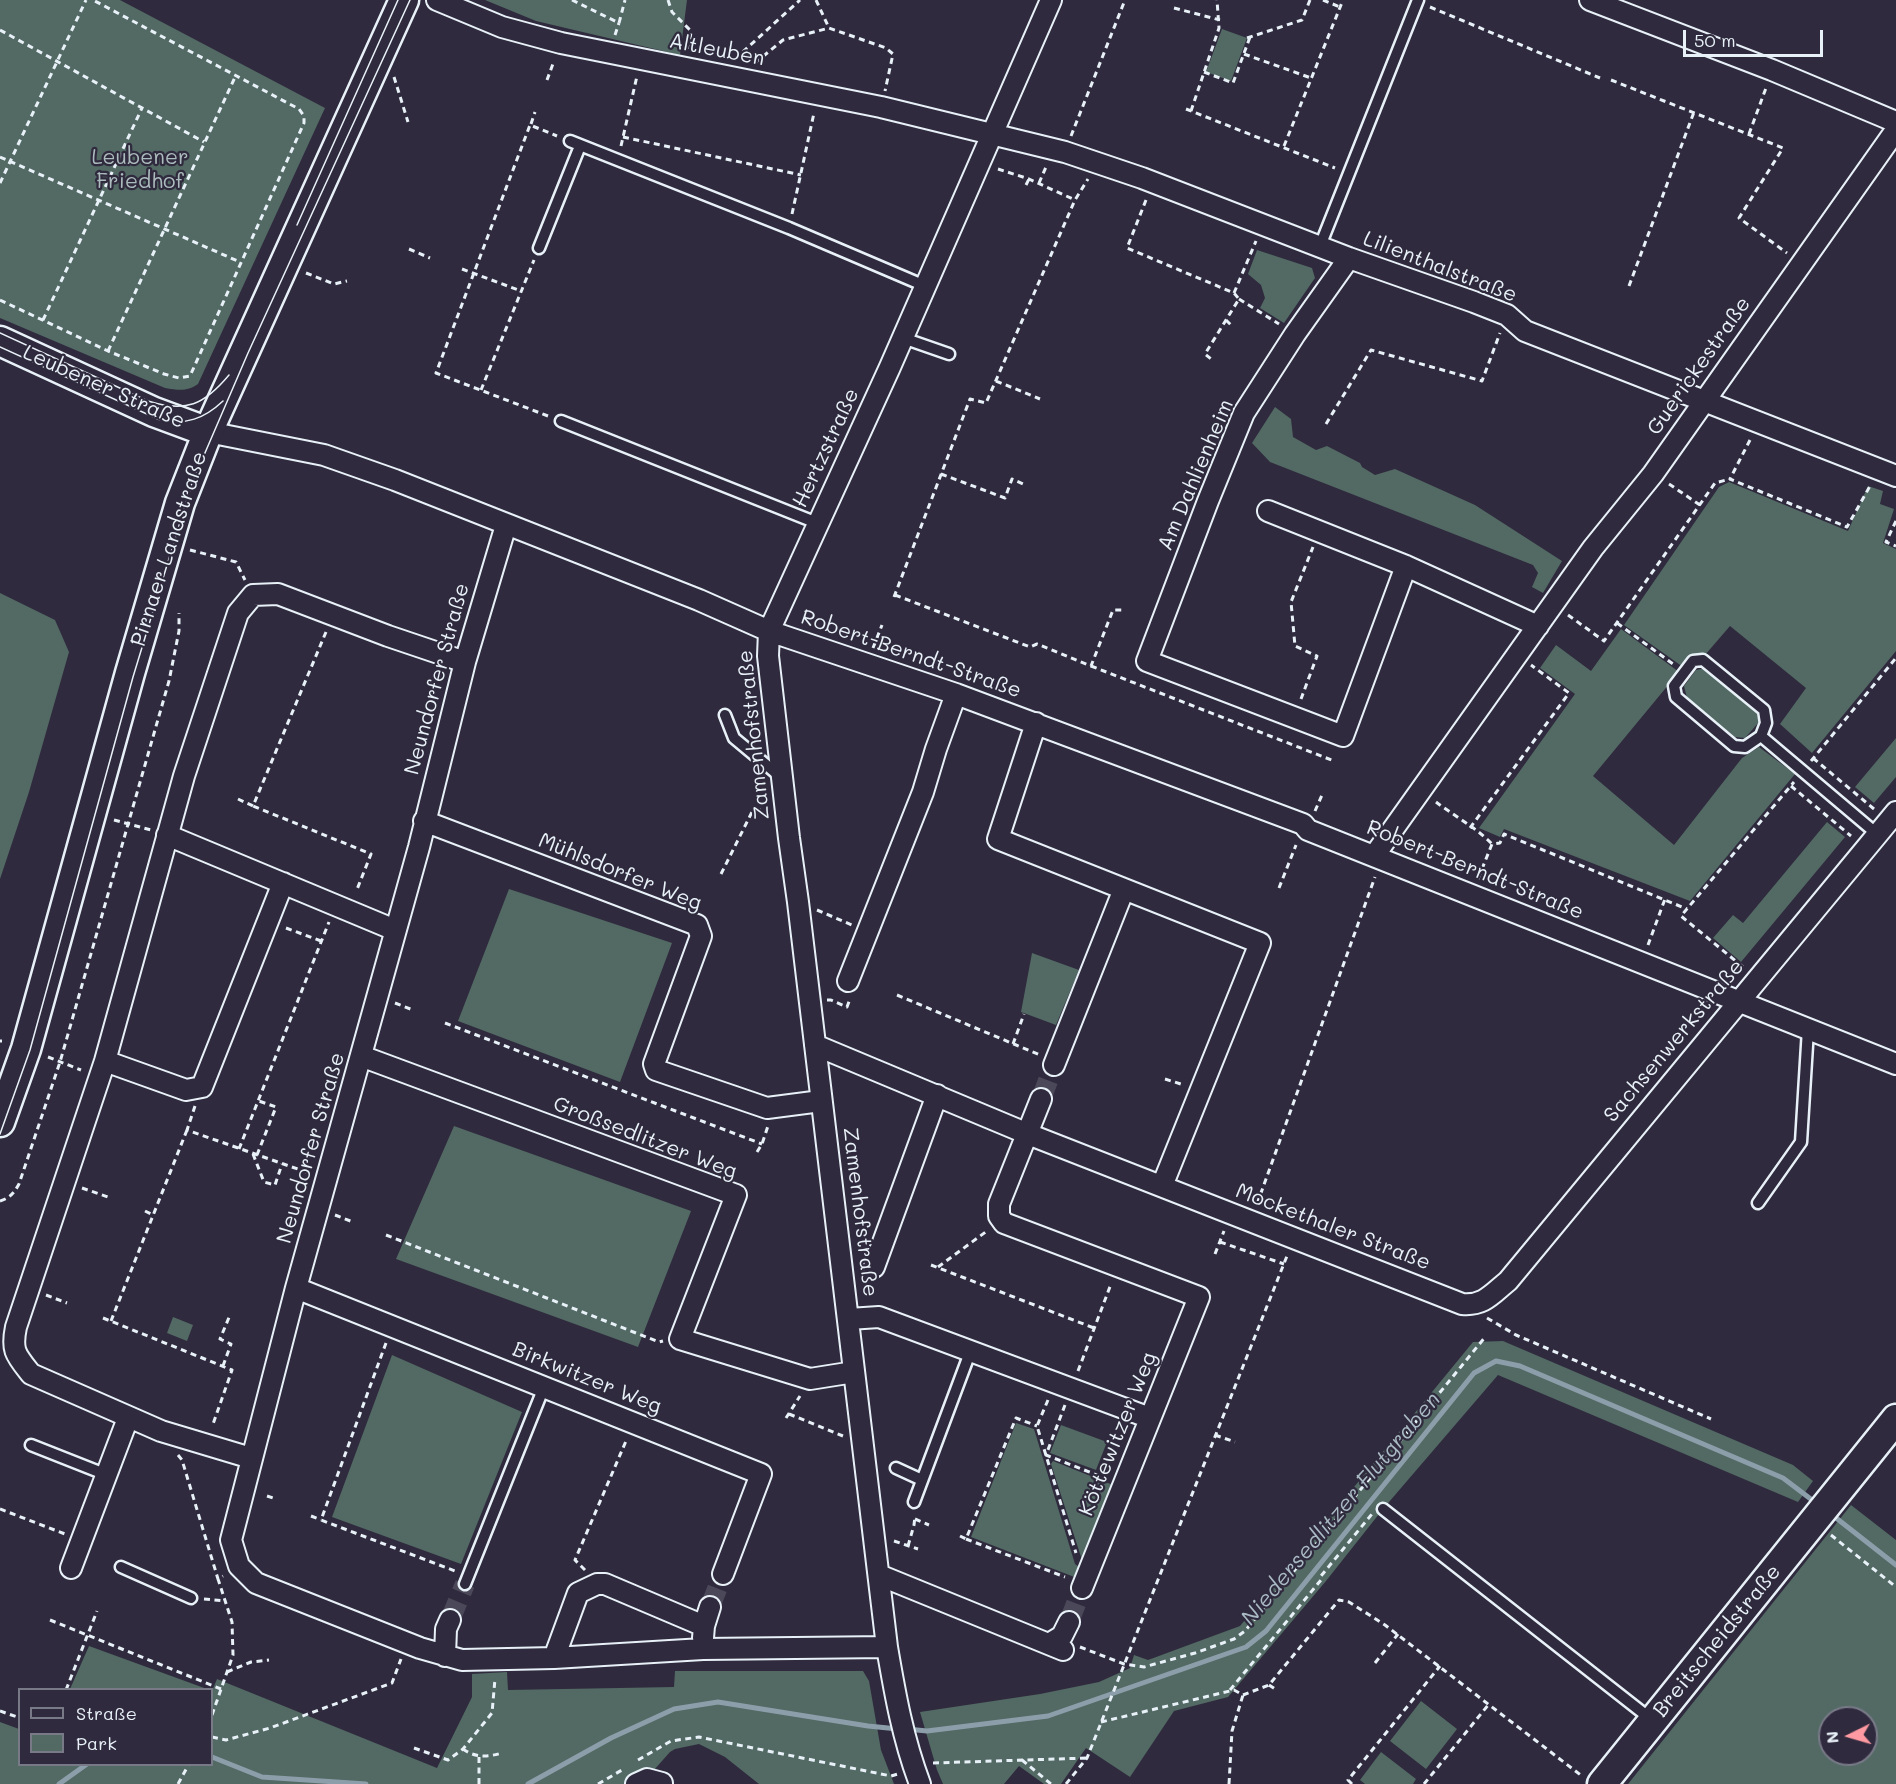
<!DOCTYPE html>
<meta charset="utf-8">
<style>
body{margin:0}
#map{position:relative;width:1896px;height:1784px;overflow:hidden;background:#2f2a3d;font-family:Mali,sans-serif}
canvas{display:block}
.legend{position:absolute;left:18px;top:1688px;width:195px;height:78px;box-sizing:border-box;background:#2f2a3d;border:2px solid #797a88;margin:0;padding:8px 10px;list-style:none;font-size:18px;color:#e8f1f8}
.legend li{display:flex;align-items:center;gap:12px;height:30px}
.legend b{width:30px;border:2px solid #797a88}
.north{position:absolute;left:1818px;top:1706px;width:60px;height:60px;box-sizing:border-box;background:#2f2a3d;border:2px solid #797a88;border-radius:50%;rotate:265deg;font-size:16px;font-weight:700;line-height:24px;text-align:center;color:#e8f1f8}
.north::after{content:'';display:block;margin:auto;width:21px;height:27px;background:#ff9aa2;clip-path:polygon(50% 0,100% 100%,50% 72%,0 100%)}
.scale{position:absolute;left:1683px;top:30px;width:140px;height:27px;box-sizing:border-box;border:3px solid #e8f1f8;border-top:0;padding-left:8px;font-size:18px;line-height:21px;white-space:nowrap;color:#e8f1f8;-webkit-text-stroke:4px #2f2a3d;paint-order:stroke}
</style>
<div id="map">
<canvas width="1896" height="1784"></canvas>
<ul class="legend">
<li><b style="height:8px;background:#2f2a3d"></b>Straße</li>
<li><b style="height:16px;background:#526964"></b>Park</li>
</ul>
<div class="north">N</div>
<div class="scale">50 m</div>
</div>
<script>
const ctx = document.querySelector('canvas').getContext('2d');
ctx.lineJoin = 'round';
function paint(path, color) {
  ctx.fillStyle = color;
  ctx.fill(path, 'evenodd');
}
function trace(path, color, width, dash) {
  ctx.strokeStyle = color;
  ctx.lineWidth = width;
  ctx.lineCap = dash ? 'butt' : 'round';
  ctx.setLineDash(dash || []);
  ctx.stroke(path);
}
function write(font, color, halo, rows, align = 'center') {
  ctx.font = font + ' Mali,sans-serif';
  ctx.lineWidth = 4.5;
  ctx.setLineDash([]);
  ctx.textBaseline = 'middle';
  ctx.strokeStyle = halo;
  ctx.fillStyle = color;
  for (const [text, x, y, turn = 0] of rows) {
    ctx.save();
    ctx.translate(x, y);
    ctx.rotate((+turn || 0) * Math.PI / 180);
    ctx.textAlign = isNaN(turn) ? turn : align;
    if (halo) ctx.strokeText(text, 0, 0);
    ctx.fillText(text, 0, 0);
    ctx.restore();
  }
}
const green = new Path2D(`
 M0,0h120l205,108 -127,276c-11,8 -20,6 -33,4l-165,-70z
 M485,0h202l-7,55 -144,-34z
 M1222,29l25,9 -16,43 -25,-9z
 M1257,250l55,18 3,10 -31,45 -24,-15 5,-10 -4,-13 -13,-11z
 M1275,407l16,12 2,18 23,13 11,-4 33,17 2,4 13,8 20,-6 80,36 87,56 -19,32 -11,-6 6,-14 -5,-8 -263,-103 -18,-19z
 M1729,482l119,49 20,-45 15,5 -3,13 14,5 -11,34 13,6v102l-84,102 -32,-29 26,-36 -76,-62 -25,29 -15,2 -7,10 -59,-42 95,-138z
 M0,593l55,27 14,32 -40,140 -29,87z
 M1621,629l58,43 -86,104 81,69 68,-87 17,-11 36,27 -105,127 -186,-72 -4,8 -21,-9 96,-134 -35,-26 16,-23 35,26z
 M1706,668l51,44 2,10 -14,16 -10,-1 -48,-39 -3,-12 12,-16z
 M1896,738v39l-22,26 -19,-16z
 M1827,822l18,15 -104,125 -28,-24 20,-23 10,8z
 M509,889l163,54 -52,139 -162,-61z
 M1032,953l47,17 -23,55 -35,-13z
 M454,1126l237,85 -53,136 -242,-88z
 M173,1317l20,8 -6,16 -20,-8z
 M1503,1341l290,124 20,16 -15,21 -300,-127 -115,134 -57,72 -98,116 -54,14 -44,66 -44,-29 -25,36h-17l-25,-18 -15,18h-61l-6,-14 -17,-58 120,-18 59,-12 31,-14 4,-13 14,5 92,-34 233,-284z
 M392,1355l130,57 -61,152 -129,-47z
 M1016,1423l18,6 41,135 10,7 -3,9 -111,-43z
 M1061,1425l46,17 -11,28 -46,-17z
 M1053,1461l65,26 -31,77 -5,-4 -31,-96z
 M1851,1505l45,35v244h-268zM1830,1718h36v36h-36z
 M89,1646l118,43h-137z
 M675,1671h188l6,10 12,69 13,34h-135l-34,-27 -26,-13 -24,5 -5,3 -16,18 -19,10 -3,4h-632v-62l19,7 1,35h192v-73l5,-12 220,89 35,-71v-23l35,-2 1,18 166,-3z
 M1421,1701l36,28 -31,40 -36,-28z
 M1381,1752l35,27 -3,5h-48l-5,-4z`);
const stream = new Path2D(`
 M1831,1514l65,51
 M907,1729l20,2 121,-15 198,-69 20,-16 208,-258 22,-12 24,5 263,112 33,25
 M212,1757l50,20 104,7
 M59,1784l28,-20
 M528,1784l83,-46 63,-29 44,-7 150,24 30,3`);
const streetTunnel = new Path2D(`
 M1041,1099l13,-34
 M710,1607l13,-33
 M450,1620l15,-36
 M1069,1622l13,-34`);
const path = new Path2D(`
 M572,0l47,23 6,-23
 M668,0l4,12 19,19 -2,18
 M816,0l13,28
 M1323,0l17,7
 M1430,7l170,71
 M1174,8l46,12
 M0,30l204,112
 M615,35l4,-12
 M1247,38l55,-18 8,-20
 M1244,54l67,24
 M735,59l65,-59
 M755,63l28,-23 46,-12 57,20 7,6 -8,37
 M1204,72l29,11 17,-46
 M394,77l14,45
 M547,80l7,-19
 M1611,80l172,68 -44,70 48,35
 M1186,109l149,59
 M1191,111l28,-83 -2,-28
 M531,124l4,-12
 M1749,134l17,-46
 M1071,136l54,-136
 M623,137l178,38
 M621,146l16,-70
 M1284,146l59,-146
 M0,157l240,105
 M998,169l31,10 46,21
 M0,183l86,-183
 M1039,183l7,-16
 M1026,185l3,-6
 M1146,200l-19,48 107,45 5,6 -34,55 6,5
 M792,214l22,-101
 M409,249l21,9
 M462,269l59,22
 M306,273l28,11 13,-3
 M1629,286l65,-174
 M1234,293l22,-52
 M1239,299l40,25
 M0,300l108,51 56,23 15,4 11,-2 114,-253v-7l-5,-7 -206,-109
 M43,320l99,-212
 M1226,320l6,6
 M108,351l128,-276
 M996,381l44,18
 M481,390l53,-130
 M548,416l-112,-43 94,-248 27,11
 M1326,424l45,-74 111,31 18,-48
 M1750,440l-20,39 117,48 23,-41
 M941,474l64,24 7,-19 11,5
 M1669,484l31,21
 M1896,521l-10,21 10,4
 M190,550l46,12 9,18
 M895,595l135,52 7,-3 54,22 22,-56h9
 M894,597l76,-198 16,4 89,-203 13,-21
 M1568,615l36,26 111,-158 15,-4
 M1617,623l56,41
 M326,632l-73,174 118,48 -15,38
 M873,648l9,-23
 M1091,666l243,95
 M1301,699l16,-43 -22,-10 -4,-44 22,-55
 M1813,758l61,51
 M1811,761l85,-103
 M1791,786l60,50
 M238,799l15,7
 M1436,802c17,13 42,27 56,42
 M1315,811l7,-16
 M114,820l37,10
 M1470,828l99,-135 -38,-28
 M721,874l32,-64 14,-1
 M1478,879l14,-35 8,-1 4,-9 183,75
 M1279,888l17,-43
 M817,910l35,15
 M286,928l35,13
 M1648,945l17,-46
 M1743,967l-62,-51 113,-134
 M897,995l143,60
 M827,1000h4l16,7 3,-8
 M395,1003l18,7
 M445,1023l317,121
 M0,1041h2
 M1013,1044l11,-30
 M48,1057l33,13
 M1165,1079l19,6
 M195,1106l-8,24 122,43
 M239,1149l90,-227
 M757,1152l5,-8 6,-18
 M253,1154l11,28 11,3 7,-21
 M257,1155l19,-48 -17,-6
 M82,1188l26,9
 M0,1201c10,-3 14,-8 19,-17l41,-122 109,-381 10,-50v-18
 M1257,1204l118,-327
 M145,1211l8,4
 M335,1215l18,7
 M386,1235l273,107 4,-1
 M1220,1242l64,22
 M1215,1254l9,-23
 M931,1265l163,63
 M938,1267l49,-36
 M46,1295l21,8
 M103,1318l129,52 -20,57
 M1487,1318l29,17 195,84
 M111,1321l76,-191
 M386,1343l-65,177 134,51
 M223,1366l8,-22 -11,-5 10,-24
 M1078,1371l33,-87
 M1048,1400l-11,26 39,127
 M1065,1405l-19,50 61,24
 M789,1414l54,22
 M786,1418l14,-22
 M1215,1435l20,7
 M178,1455l4,5 36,119
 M267,1496l6,2
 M0,1509l65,25
 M311,1516l10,4
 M915,1519l14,6
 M1831,1535l65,52
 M960,1536l6,3 50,-121 21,8
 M966,1539l99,38
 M894,1541l24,8
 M908,1546l6,-21 1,-9
 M585,1570l-10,-10 51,-119
 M204,1599l21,2
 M50,1620l171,69
 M1080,1647l44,17 20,3 51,-14 39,-14 11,-8 241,-295
 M1375,1663l23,-29
 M227,1672l24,-10 18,-2
 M1269,1685l6,4
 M66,1690l31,-79
 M1230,1690l91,-110v-4l51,-62
 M0,1711l20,7
 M212,1715l21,-60 -1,-33 -14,-43 5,-3
 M1101,1722l133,-32 9,5 26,-10 70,-85 10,2 36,23 197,151
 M212,1737l14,3 44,-12 122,-45 9,-24
 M414,1748l34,12 15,-11 29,-36 3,-34
 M463,1749c12,9 25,8 39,4
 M638,1760l33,-19 28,-4 192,39 7,-2
 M1022,1760l29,24
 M933,1763l154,-5
 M178,1784l11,-20
 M479,1784v-28
 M598,1784l24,-14
 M1066,1784l21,-26 200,-502
 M1229,1784l3,-53 11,-36
 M1352,1784l-4,-4 92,-114
 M1424,1784l65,-80`);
const lane = new Path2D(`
 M570,141l219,87 136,58
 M1320,246l98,-246
 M539,248l41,-102
 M903,338l46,16
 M561,421l256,102
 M725,715l9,23 48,40
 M1761,736l-16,11 -11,-1 -58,-49 -2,-11 19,-25 10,-1 61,50 2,13 -5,13 116,98
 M1758,1203l43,-61 7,-113
 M31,1445l76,30
 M896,1468l26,12
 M914,1502l57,-152
 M1383,1509l269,211
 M121,1567l70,31
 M465,1584l79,-197`);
const street = new Path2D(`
 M437,0l65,27 59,16 320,64 184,45 77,26 207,80 125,44 33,13 18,16 371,145
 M1590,0l182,70 124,52
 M1349,258l-54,76 -51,79 -36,88 -61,160 196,75 63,-170
 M208,432l116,23 71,25 304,120 70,31 187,63 347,130 5,6 588,234
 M1268,511l138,55 132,60
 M506,525l-41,137 -46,185 -123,441 -65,252 8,26 17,17 164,65 42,12 92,-2 149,-9 184,-2
 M1036,723l-38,116 262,104 -98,243
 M424,821l273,104 4,11 -47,128 2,6 111,38 54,-7
 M167,835l228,95
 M1374,856l219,-308 60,-74 243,-344
 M848,981l75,-189 13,-43 20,-55
 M815,1045l213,89 434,170c22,2 30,-10 46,-23l388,-469
 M361,1056l375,139 -56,144 130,40 44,-7
 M105,1061l81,29 16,-3 81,-204
 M1054,1065l70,-176
 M1041,1099l-42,105v12l5,7 195,74 -117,291
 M874,1267l63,-172
 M296,1288l465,186 -38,100
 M849,1319l30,-2 271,101
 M251,1458l-90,-27 -130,-57c-15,-19 -20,-23 -15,-47l89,-266 79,-285 54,-163 15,-18 25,-1 110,42 77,26
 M71,1568l57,-150
 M879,1575l184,75
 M703,1638l1,-12 6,-19
 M1049,1644l13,-8 7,-14
 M445,1656l1,-27 4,-9
 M554,1658l24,-65 19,-9h8l99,42
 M636,1784l11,-5 15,4
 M920,1784c-17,-45 -25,-90 -33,-137l-89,-745 -9,-64 -21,-182 1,-25 121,-264 161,-367`);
const secondary = new Path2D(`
 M0,341l154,71 54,20
 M0,1122l26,-73 104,-376 50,-170 28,-71 196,-432
 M1602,1784l294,-365`);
const tram = new Path2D(`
 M297,225l101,-225
 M0,333l148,68c38,12 56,4 81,-26
 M0,347l160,73c26,5 44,-1 63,-19
 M0,1134l30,-84 103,-373 59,-194 56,-130 162,-353`);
const streetNames = [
 ["Altleuben",717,50,11],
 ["Lilienthalstraße",1440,267,21],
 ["Guerickestraße",1699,366,-55],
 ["Leubener Straße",104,387,24],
 ["Hertzstraße",826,448,-65],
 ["Am Dahlienheim",1196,475,-67],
 ["Pirnaer Landstraße",169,549,-72],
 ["Robert-Berndt-Straße",911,654,19],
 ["Neundorfer Straße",437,679,-75],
 ["Zamenhofstraße",754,735,-96],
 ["Robert-Berndt-Straße",1475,870,22],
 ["Mühlsdorfer Weg",620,872,22],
 ["Sachsenwerkstraße",1674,1041,-50],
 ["Großsedlitzer Weg",645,1138,21],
 ["Neundorfer Straße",311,1148,-74],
 ["Zamenhofstraße",860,1212,83],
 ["Mockethaler Straße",1333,1227,21],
 ["Birkwitzer Weg",587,1378,22],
 ["Köttewitzer Weg",1118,1434,-68],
 ["Breitscheidstraße",1717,1641,-51]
];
const parkNames = [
 ["Leubener",140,158],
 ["Friedhof",140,182]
];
const waterNames = [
 ["Niedersedlitzer Flutgraben",1341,1509,-50]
];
paint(green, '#526964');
trace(stream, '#8c9eaa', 5);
trace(streetTunnel, '#4b4859', 20, [20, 10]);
trace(lane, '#e8f1f8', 15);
trace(street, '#e8f1f8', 24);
trace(secondary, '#e8f1f8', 33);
trace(path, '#e8f1f8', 3, [6, 4.5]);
trace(lane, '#2f2a3d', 10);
trace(street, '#2f2a3d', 20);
trace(secondary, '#2f2a3d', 28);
trace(tram, '#e8f1f8', 1.5);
write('21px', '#e8f1f8', '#2f2a3d', streetNames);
write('21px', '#acbbbd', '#2f2a3d', parkNames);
write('italic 22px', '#aabac4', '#2f2a3d', waterNames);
</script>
